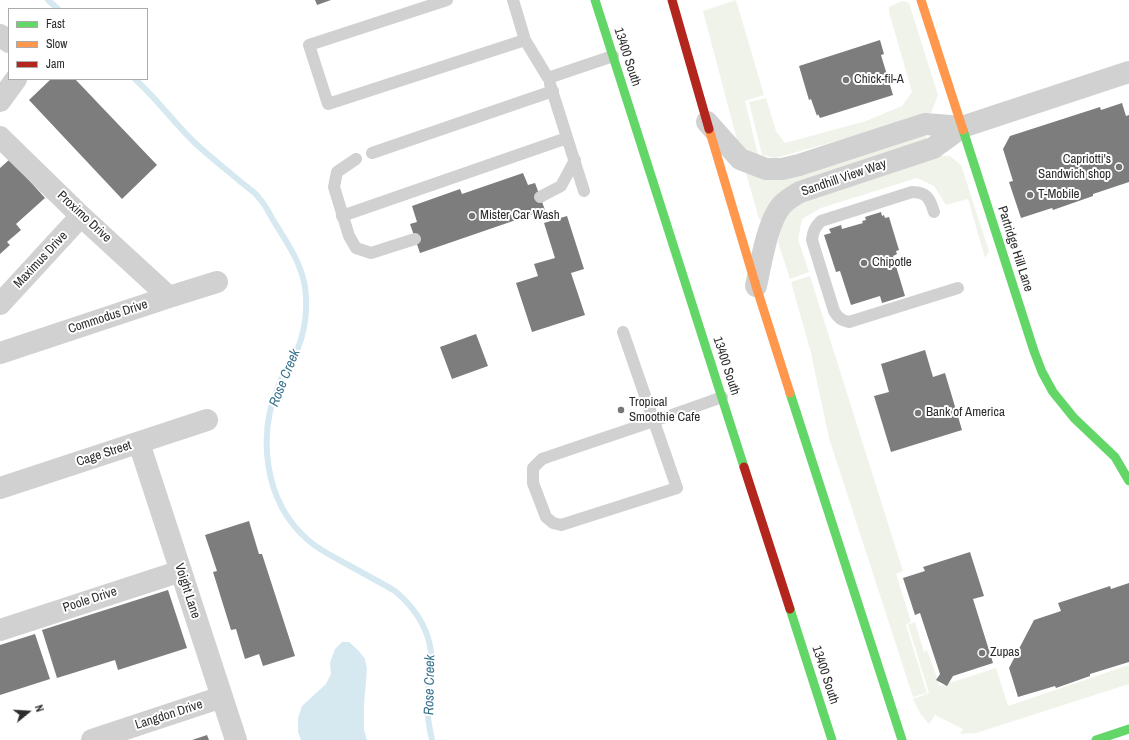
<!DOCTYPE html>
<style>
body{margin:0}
#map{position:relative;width:1129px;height:740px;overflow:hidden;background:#fff;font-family:"Archivo Narrow",sans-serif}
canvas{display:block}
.legend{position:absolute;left:8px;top:8px;width:140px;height:72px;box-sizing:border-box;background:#fff;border:1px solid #ababab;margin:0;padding:5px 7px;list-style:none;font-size:12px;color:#2c2c2c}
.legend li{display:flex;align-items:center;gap:8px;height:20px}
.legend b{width:20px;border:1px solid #ababab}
.north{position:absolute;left:8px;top:692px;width:40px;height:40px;-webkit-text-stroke:3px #fff;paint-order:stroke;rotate:72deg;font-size:11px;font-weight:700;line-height:16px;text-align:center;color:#2c2c2c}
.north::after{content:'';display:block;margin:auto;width:14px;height:18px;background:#2c2c2c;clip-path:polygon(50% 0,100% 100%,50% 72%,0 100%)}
</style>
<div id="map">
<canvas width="1129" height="740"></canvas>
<ul class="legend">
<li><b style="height:5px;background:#63d668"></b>Fast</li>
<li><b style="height:5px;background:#ff974d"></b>Slow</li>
<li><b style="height:5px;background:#b3261e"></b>Jam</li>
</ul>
<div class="north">N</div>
</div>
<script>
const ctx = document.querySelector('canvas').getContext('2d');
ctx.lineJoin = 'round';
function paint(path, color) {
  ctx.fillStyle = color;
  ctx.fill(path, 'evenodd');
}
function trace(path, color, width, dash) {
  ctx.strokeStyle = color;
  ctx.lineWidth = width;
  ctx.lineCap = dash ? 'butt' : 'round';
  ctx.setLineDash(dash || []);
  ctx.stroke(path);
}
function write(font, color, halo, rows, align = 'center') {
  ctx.font = font + ' "Archivo Narrow",sans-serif';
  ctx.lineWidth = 4;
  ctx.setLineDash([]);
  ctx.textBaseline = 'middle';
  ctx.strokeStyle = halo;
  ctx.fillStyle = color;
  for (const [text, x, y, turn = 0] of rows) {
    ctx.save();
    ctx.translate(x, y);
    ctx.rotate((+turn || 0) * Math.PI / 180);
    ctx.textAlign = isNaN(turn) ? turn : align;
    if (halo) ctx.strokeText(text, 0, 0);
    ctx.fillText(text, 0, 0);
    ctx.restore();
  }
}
const green = new Path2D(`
 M736,0l28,95 -19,6 14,58 -21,-15 -35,-133z
 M902,1l7,2 29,92 -7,18 -11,5 -145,40 -13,-3 -13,-53 17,-4 10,33 9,12 81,-22 36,-15 10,-14 -23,-80v-5z
 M925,132l3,12 -166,77 -3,-2 -13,-46 2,-3z
 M939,155l11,1 11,9 28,86 -4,7 -17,-59 -22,6 -12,-19 -17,-8 -96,30 -19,11 -4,20 11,33 -19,7 -12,-37 6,-28 18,-16z
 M810,276l93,295 -7,3 15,48 -5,3 21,68 -14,4 -84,-259 -18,-85 -20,-71z
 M915,622l9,30 3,-2 13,36 56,-18 12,38 121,-41v19l-153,49 -16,1 3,-5 -28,-14 -6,9 -8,-9 -8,-16 16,-6 -21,-68z`);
const water = new Path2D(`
 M342,642h7l10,9 6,8 2,10 -3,36v25l3,10h-66l-3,-8v-14l4,-12 24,-22 5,-10 -1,-11 5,-14z`);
const stream = new Path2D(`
 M48,0l10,9
 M135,79c22,20 39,44 60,64 15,14 32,27 47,40 6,5 13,9 17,15 6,6 10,15 14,22 13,21 28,42 32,67 3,21 0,44 -8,64 -5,10 -12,20 -17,31 -24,52 -16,120 28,158 10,9 22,15 33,21 18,10 37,20 54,30 25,21 40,48 36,82 0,6 -2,12 -3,18 -2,17 0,32 4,49`);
const building = new Path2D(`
 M315,0h16l-14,5z
 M880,40l4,14 -3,1 12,40 -73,23 -2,-4 -1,2 -6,-17 -2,1 -10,-34z
 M51,79h24l82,86 -35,34 -93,-99z
 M1122,103l4,13 3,-1v67l-36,12v2l-40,14 -1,-2 -31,10 -12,-36 4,-1 -10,-32 7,-13 90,-29 1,3z
 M10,159l35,39 -29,26 5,6 -14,12 3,3 -10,9v-86z
 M523,173l5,12 7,-2 10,27 -125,43 -10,-29 7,-2 -5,-16 48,-17 2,5z
 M881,212l1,4 2,-1 1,3 4,-1 10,33 -3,1 1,3 -4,2 12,40 -23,7 -2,-7 -29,9 -11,-34 -4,1 -12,-37 7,-2 -2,-4 12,-4 1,4 21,-6 -1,-2 4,-1 -1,-3z
 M567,216l17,53 -13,4 14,42 -53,17 -16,-49 22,-7 -4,-12 21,-6 -11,-35z
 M476,334l12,32 -36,13 -12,-32z
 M925,350l8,27 12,-4 17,57 -71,22 -17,-56 15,-4 -8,-28z
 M249,521l10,33h3l33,102 -32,10 -4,-12 -14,5 -9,-30 -5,1 -18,-58 4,-1 -12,-36z
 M970,552l14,44 -11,3 20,64 -40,13 -6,10 -11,-6 4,-6 -20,-61 -5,2 -12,-37 22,-7 -2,-4z
 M1129,583v79l-39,12v2l-34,12 -1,-2 -37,11 -9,-29 25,-48 27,-9 -3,-8 52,-17 1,3z
 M168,590l19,58 -69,22 -3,-10 -58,18 -15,-48z
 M35,634l15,45 -50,16v-50z
 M207,735l2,5h-17z`);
const lane = new Path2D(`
 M447,0l-138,45 19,59 197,-64
 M513,0l12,40 23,38 65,-22
 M550,84l34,107
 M372,153l181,-62
 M356,159l-19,13 -3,15 15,49 7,12 15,5 44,-14
 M540,197l21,-11 14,-26
 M934,212c-4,-13 -7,-20 -22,-20l-91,29c-6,6 -8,10 -9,19l22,71c4,7 7,9 15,11l109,-34
 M342,216l225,-78
 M623,332l54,156 -116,37 -8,-2 -7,-6 -13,-34v-15l9,-9c60,-21 121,-40 180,-62`);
const street = new Path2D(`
 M0,35l9,7
 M0,101l16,-22
 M707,122l33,37 26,10h16l17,-4 126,-41 37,3
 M0,137l81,79 88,81
 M756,286c5,-22 11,-63 25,-80 5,-6 12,-10 19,-14l133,-44 29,-21 167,-55
 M0,304l81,-88
 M0,353l169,-56 48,-15
 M139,443l97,297
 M0,488l207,-68
 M0,630l181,-59
 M92,740l130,-43`);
const fast = new Path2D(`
 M595,0l149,467
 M963,130l71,221 8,21 11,20 21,26 41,39 14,24
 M790,393l112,347
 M790,609l42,131
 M1096,740l33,-11`);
const slow = new Path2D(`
 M921,0l42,130
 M709,129l47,157 34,107`);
const jam = new Path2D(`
 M672,0l37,129
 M744,467l46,142`);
const markers = [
 [846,80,4,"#767676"],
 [1119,167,4,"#767676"],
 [1030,195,4,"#767676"],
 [472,216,4,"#767676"],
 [864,263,4,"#767676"],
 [621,410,4,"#767676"],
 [918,413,4,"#767676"],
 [982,653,4,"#767676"]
];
const streetNames = [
 ["13400 South",627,57,72],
 ["Sandhill View Way",844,178,-19],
 ["Proximo Drive",84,217,43],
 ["Partridge Hill Lane",1015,249,72],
 ["Maximus Drive",41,260,-47],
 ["Commodus Drive",108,317,-18],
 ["13400 South",726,366,72],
 ["Cage Street",104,454,-18],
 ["Voight Lane",187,591,72],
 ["Poole Drive",90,600,-18],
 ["13400 South",825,675,72],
 ["Langdon Drive",169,715,-18]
];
const poiNames = [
 ["Chick-fil-A",854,80],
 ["Capriotti's",1111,160,"right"],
 ["Sandwich shop",1111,175,"right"],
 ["T-Mobile",1038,195],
 ["Mister Car Wash",480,216],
 ["Chipotle",872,263],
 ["Tropical",629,403],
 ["Smoothie Cafe",629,418],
 ["Bank of America",926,413],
 ["Zupas",990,653]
];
const waterNames = [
 ["Rose Creek",285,378,-68],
 ["Rose Creek",430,685,-89]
];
paint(green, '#f0f3ea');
paint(water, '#d6e9f1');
trace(stream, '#d6e9f1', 6);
paint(building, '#7d7d7d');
trace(lane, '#d1d1d1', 12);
trace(street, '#d1d1d1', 22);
trace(fast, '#63d668', 9);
trace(slow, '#ff974d', 9);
trace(jam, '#b3261e', 9);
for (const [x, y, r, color] of markers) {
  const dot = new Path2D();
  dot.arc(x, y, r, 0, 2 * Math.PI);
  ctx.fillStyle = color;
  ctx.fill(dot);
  trace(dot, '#fff', 1.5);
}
write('13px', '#2c2c2c', '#fff', streetNames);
write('13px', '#2c2c2c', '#fff', poiNames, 'left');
write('italic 14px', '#3a748e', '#fff', waterNames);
</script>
